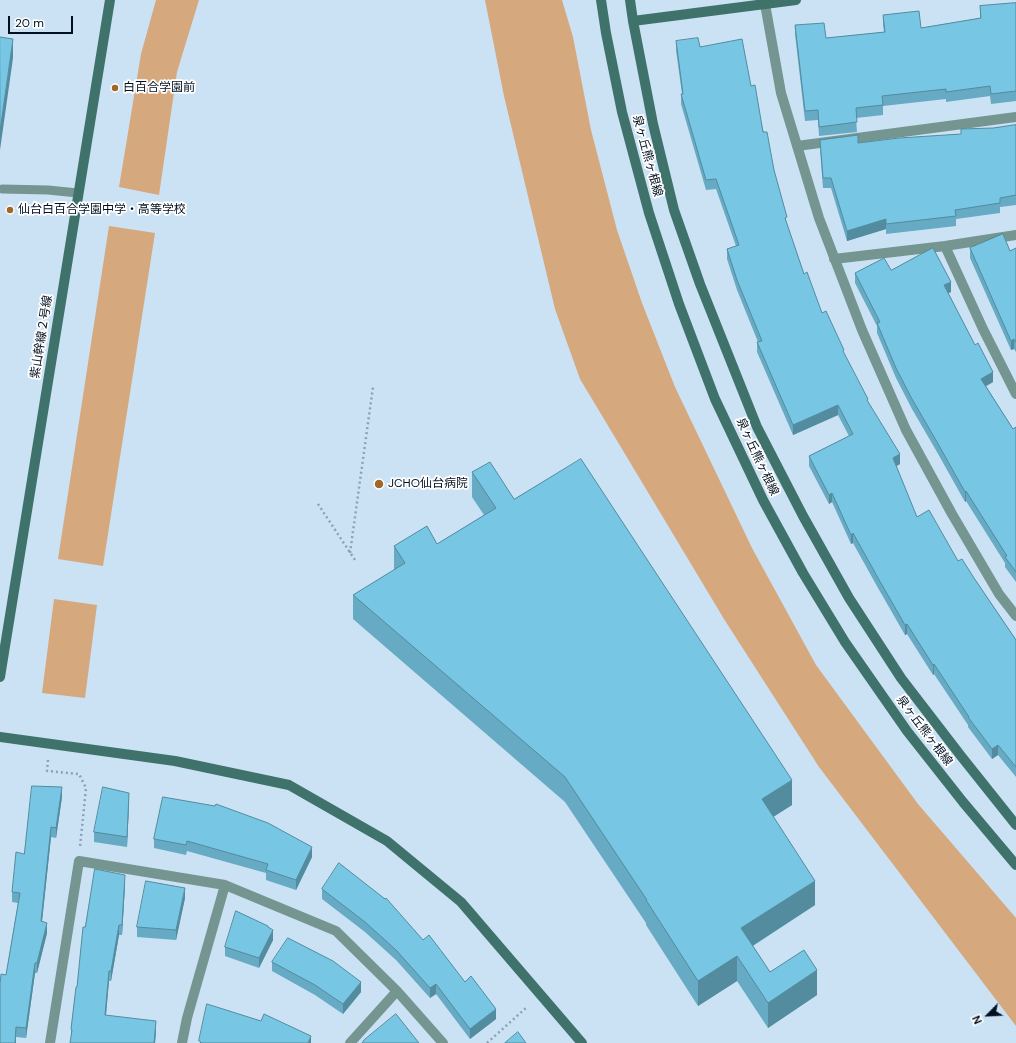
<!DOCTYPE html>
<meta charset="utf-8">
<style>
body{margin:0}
#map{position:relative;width:1016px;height:1043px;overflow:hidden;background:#cbe2f5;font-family:"DM Sans",sans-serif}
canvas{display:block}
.north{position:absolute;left:968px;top:995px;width:40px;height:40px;-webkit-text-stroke:3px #fff;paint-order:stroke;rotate:246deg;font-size:11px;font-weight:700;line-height:16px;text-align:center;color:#001020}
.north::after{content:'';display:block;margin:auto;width:14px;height:18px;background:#001020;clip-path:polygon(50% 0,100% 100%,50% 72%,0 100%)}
.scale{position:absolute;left:8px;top:16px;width:65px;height:18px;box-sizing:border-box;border:2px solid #001020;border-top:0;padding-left:5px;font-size:12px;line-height:14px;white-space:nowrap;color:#001020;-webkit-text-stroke:3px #fff;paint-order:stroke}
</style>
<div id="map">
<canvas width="1016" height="1043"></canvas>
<div class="north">N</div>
<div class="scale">20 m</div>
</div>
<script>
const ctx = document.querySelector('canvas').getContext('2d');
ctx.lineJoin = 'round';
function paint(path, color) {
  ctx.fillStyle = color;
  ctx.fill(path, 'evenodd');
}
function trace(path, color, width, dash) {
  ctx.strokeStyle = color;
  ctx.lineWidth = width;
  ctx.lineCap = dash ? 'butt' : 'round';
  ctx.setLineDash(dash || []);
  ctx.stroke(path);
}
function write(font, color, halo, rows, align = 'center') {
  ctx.font = font + ' "DM Sans","Noto Sans JP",sans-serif';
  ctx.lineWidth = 3.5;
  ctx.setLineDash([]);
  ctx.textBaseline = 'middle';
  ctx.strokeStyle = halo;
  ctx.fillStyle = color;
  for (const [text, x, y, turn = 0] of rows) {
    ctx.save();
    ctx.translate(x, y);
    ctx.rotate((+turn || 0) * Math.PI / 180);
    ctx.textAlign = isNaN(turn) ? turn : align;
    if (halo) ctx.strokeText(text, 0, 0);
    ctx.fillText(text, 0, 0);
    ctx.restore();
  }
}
const green = new Path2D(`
 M156,0h43l-22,72 -18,123 -40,-8 22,-133z
 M485,0h77l11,37 18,93 26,100 25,73 33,84 77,161 64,117 102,139 98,114v108l-197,-259 -95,-148 -144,-240 -25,-70 -51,-213z
 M109,226l46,7 -52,333 -45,-7z
 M54,599l43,6 -12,93 -43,-5z`);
const path = new Path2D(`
 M318,504l37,56
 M350,553l23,-166
 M48,760l-1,11 32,3 7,14 -6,59
 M487,1043l40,-36`);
const lane = new Path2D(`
 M2,189l46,1 30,3`);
const street = new Path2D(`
 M765,4l16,89 38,125 43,112 44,100 46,84 47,80 17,22
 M797,146l219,-29
 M945,246l38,83 33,65
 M834,259l111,-13 71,-11
 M50,1043l29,-182 146,24 111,46 61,60 46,52
 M182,1043l5,-25 38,-133
 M350,1043l47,-52`);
const secondary = new Path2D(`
 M601,0l5,33 16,79 27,101 30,91 36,95 48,101 40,73 42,69 62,89 56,71 53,63
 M630,0l3,21 20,103 21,86 26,74 57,143 46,89 46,82 52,80 60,78 55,69
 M633,21l163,-21
 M0,677l110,-677
 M0,737l175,24 114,24 98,56 74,61 121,141`);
const wall = new Path2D(`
 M1016,3v98l-25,3 -1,-8 -44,6v-3l-63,7v9l-27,3 1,14 -38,4 -1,-16 -13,1 -10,-87v-9l31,13 58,-6 -1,-7v-10l38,13 59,-10v-12z
 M676,41l24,6 51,39 23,84 13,54 17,50 18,39 22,40 24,50 32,61 -4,2 21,51 57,61 42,62v137l-18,-22 -6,4 -24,-32v-2l-34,-51 -1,1 -26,-41 -2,1 -27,-47 -25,-45 -2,1 -19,-42 -3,2 -20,-38v-10l40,-20 -11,-21 -45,20 -36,-83v-10h1l-21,-52 -10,-31v-10l9,-3 -20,-57 -10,1 -25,-86v-10h1l-6,-44z
 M1016,125v80l-16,2v6l-44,6v7l-70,8v-5l-39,12 -16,-53h-8l-3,-39v-9l38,3 103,-9 32,-6z
 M970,248l40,3 6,-3v104l-2,-3 -3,1 -41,-92z
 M891,270l60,22 -3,1 45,89 -7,4 27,43 3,-2v155l-11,-15v-4l-39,-62 -1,1 -28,-50 -25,-43 -16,-31 -19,-45v-7l-22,-43v-10z
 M472,472l42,27 278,306 -19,12 42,88 -62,41 17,26 47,23 -49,33 -31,-47 -39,25 -52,-81v-2l-81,-121 -212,-183v-24l41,-25v-24l43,-2 47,-29 -12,-18z
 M62,797l-6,41 -5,-1 -9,84 5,12 -10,40h-2l-9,65 -10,-1v6h-16l6,-68 12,-72 -6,-1v-10l12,-38z
 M163,797l149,60 -16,33 -30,-10v-7l-79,-22 -1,4 -32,-7v-9z
 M129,803l-2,44 -33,-5v-10z
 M125,885l-3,50h-3l-8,46h-2l-3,34 50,16 -1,12h-85l1,-5v-9l6,-42 8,-60z
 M322,889l101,51 42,42 31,37 -26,20 -34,-45 -6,4 -34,-38 -31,-28 -43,-33z
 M185,898l-9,42 -39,-3v-10z
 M268,928l5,12 -14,28 -34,-12v-9z
 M272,962l89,30 -18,22 -28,-19 -43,-24z`);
const shadedWall = new Path2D(`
 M13,39v19l-13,92v-19z
 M886,219v10l-39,12v-10z
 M951,282v10l-7,3v-10z
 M1014,339v10l-3,1v-9z
 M993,372v10l-12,7v-10z
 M838,405v10l-45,20v-10z
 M900,454v10l-7,4v-10z
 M966,491v10l-1,1v-10z
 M832,493v9l-3,2v-9z
 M853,533v10l-2,1v-9z
 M907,624v10l-2,1v-10z
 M934,664v10l-1,1v-10z
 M998,745v10l-6,4v-10z
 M792,780v25l-30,19v-25z
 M62,787v10l-6,41v-10z
 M129,793v10l-2,44v-10z
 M51,827v10l-10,94v-10z
 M312,847v10l-16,33v-10z
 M125,875v10l-3,50v-10z
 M815,881v24l-74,48v-25z
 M185,888v10l-9,42v-10z
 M47,923v10l-10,40v-10z
 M119,925v10l-8,46v-10z
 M273,930v10l-14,28v-10z
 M737,956v25l-39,25v-25z
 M35,963v10l-9,65v-10z
 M817,970v25l-49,33v-25z
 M109,971v10l-4,44v-10z
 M361,982v10l-18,22v-10z
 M436,984v10l-6,4v-10z
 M496,1009v10l-26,20v-10z
 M156,1021v10l-1,12h-1z
 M16,1027v16h-1z
 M311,1036v7h-3z`);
const building = new Path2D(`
 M1016,3v88l-25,3 -1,-8 -44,6v-3l-64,7 1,9 -27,3 1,14 -38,5 -1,-17 -13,1 -10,-86 29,-2 2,15 59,-6 -2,-17 36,-4 2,17 60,-10 -1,-12z
 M0,37l13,2 -13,92z
 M698,38l2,9 42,-8 9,47 4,-1 8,47h4l7,38 13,47 -2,1 19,56 3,-2 15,41 4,-2 18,39 -1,1 25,48 -1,1 33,54 -7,4 24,59 12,-7 29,51 4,-2 12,19 42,62v127l-18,-22 -6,4 -24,-32h1l-35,-53 -1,1 -26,-41 -2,1 -27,-47 -25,-45 -2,2 -19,-42 -3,2 -20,-39 44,-22 -15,-29 -45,20 -36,-83 5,-1 -25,-61 -10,-31 12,-4 -23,-66 -10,1 -25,-86h2l-7,-53z
 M1016,125v70l-16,3v5l-45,7 1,6 -70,8v-5l-39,12 -16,-53h-8l-3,-38 38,-5v8l41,-5 62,-4v-5l32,-1z
 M1003,234l7,17 6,-3v94l-2,-3 -3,2 -41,-93z
 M933,248l18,34 -7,3 31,60 3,-2 15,29 -12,7 32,50 3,-2v145l-11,-15 2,-1 -41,-65 -1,1 -28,-50 -25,-43 -16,-31 -19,-45 3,-1 -25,-49 29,-15 7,12z
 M581,459l211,321 -30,19 53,82 -74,47 29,44 34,-22 13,20 -49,33 -31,-47 -39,25 -52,-81h1l-82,-123 -212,-182 52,-32 -11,-17 33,-20 10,18 59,-36 -24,-36 18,-10 24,37z
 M32,786l30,1 -6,41 -5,-1 -10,94 6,2 -10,40h-2l-9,65 -10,-1 -1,16h-15v-59l1,-10 5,1 14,-82 -8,-1 4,-40 8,2z
 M103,787l26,6 -2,44 -33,-5z
 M163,797l52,9 1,-2 52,19 44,24 -16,33 -30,-10 2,-6 -81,-23 -1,4 -32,-6z
 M339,863l46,36 1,-1 37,42 6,-5 36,47 6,-6 25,33 -26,20 -34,-45 -6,4 -34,-38 -31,-28 -43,-33z
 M95,869l30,6 -3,50h-3l-8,46h-2l-4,44 51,6 -2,22h-84l2,-13 -1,-1 5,-42h1l6,-60h2z
 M146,881l39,7 -9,42 -39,-3z
 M236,911l32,15v1l5,3 -14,28 -34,-11z
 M288,938l45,23 28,21 -18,22 -28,-19 -43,-23z
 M207,1004l54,17 3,-7 47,22 -3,7h-108l1,-1 -2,-1z
 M396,1014l23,29h-57l2,-3z
 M518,1032l8,11h-21z`);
const markers = [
 [115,88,4,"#a16727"],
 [10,210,4,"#a16727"],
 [379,484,5,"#a16727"]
];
const poiNames = [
 ["白百合学園前",123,88],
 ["仙台白百合学園中学・高等学校",18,210],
 ["JCHO仙台病院",388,484]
];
const streetNames = [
 ["泉ヶ丘熊ヶ根線",647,156,75],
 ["紫山幹線２号線",42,337,-81],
 ["泉ヶ丘熊ヶ根線",757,457,65],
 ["泉ヶ丘熊ヶ根線",924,731,53]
];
paint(green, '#d5a87d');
trace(path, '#8ca1b3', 2.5, [2, 3]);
trace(lane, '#759590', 9);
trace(street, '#759590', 10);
trace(secondary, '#3f726b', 10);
paint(wall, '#66aac3');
paint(shadedWall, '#538b9f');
paint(building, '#77c6e3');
trace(building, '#538b9f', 1);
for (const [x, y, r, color] of markers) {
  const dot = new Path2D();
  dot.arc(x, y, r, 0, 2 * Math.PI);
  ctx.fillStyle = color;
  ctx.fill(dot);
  trace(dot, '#fff', 1.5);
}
write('12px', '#001020', '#fff', poiNames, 'left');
write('12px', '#001020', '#fff', streetNames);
</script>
